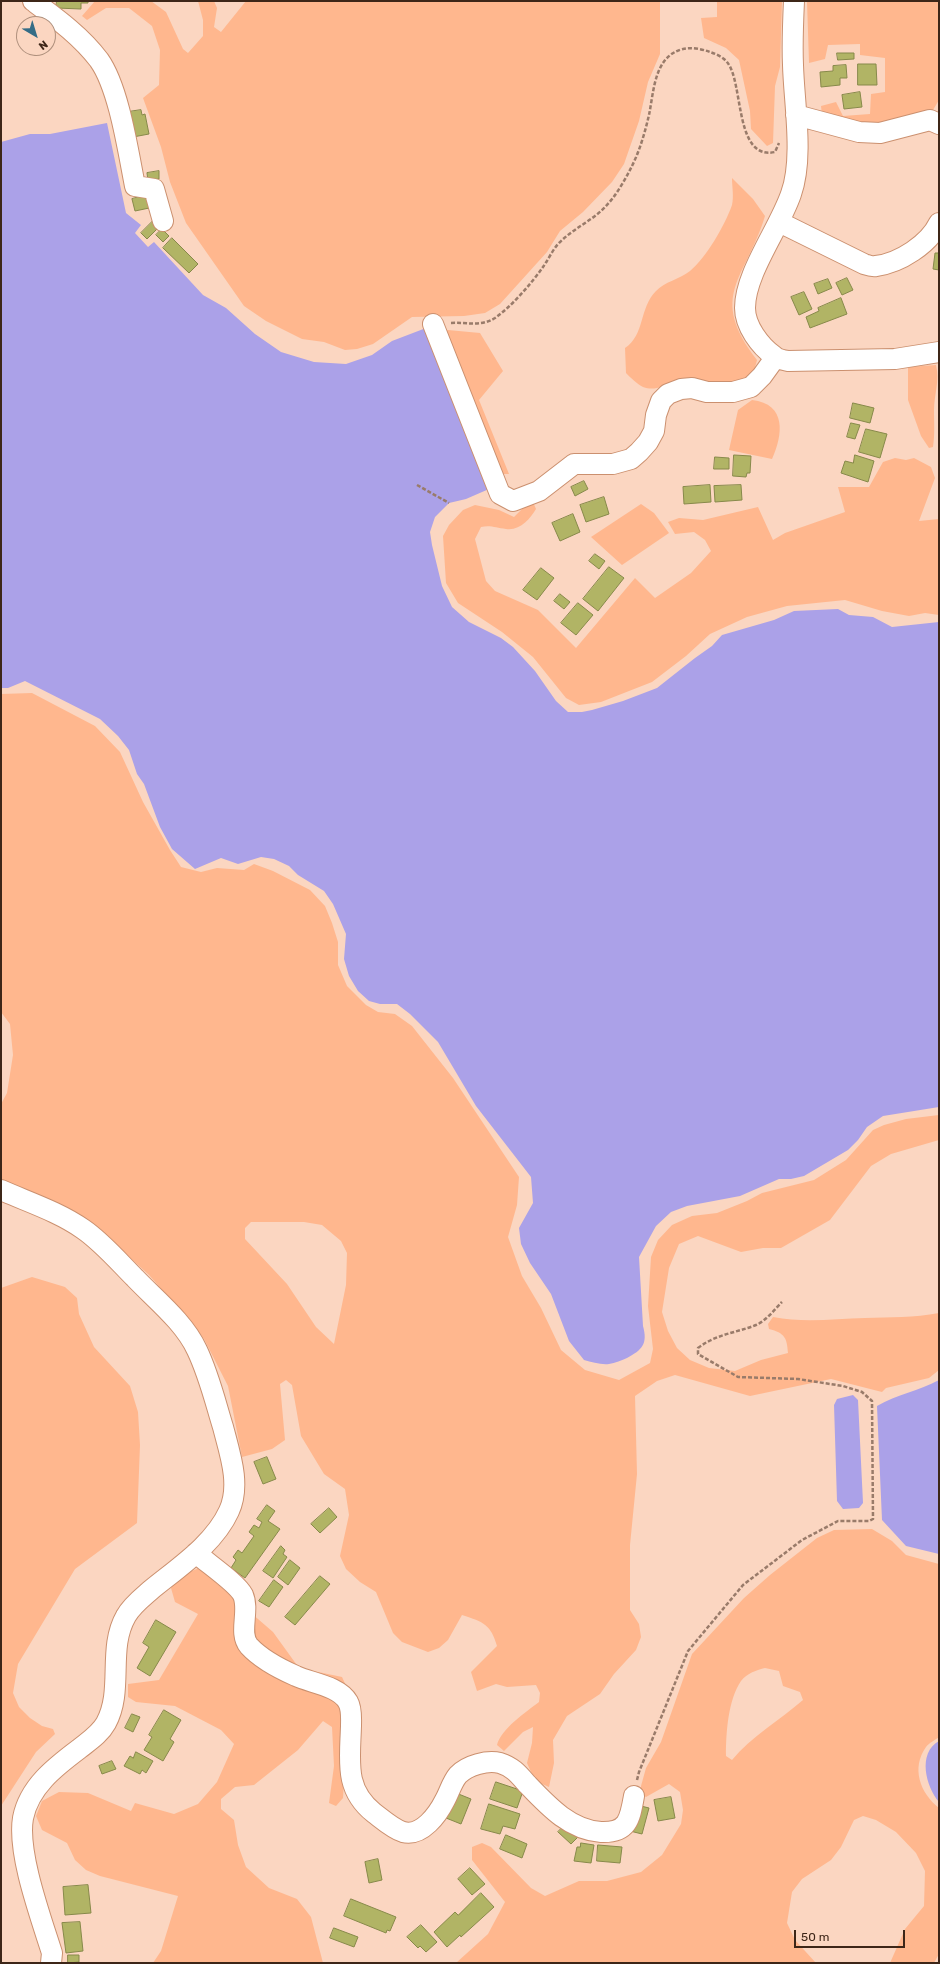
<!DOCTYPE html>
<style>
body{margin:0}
#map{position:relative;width:940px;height:1964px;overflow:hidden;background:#fbd6c1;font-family:Rubik,sans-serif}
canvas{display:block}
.frame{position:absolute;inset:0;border:2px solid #3d2618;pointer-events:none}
.north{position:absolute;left:16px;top:16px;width:40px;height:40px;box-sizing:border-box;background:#fbd6c1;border:1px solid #af907d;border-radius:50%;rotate:142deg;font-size:11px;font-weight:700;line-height:16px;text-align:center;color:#3d2618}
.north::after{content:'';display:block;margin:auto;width:14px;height:18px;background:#346c86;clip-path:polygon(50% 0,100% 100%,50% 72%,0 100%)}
.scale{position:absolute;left:794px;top:1930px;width:111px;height:18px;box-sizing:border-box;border:2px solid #3d2618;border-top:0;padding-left:5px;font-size:12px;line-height:14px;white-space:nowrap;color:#3d2618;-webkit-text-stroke:3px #fbd6c1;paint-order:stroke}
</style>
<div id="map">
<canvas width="940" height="1964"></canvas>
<div class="frame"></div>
<div class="north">N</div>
<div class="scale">50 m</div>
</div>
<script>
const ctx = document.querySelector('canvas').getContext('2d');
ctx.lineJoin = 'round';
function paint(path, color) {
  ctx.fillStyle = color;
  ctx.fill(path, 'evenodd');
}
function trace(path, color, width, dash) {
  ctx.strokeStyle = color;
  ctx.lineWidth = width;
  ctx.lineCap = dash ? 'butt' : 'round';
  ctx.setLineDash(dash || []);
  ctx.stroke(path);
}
const green = new Path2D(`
 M95,1h56l15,11 17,37 5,4 15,-17v-16l-5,-19h16l3,7 -3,19 7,5 25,-31h414v53l-12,28 -9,39 -15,43 -12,18 -29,30 -23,19 -13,21 -47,52 -15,9 -21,3 -52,1 -39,27 -16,5 -12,1 -21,-8 -22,-3 -36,-18 -22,-15 -58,-83 -16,-41 -9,-35 -18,-49 16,-13 1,-35 -8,-24 -23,-18h-23l-19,12 -5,-4z
 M717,1h65l-2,66 -5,19 -2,57 -6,3 -16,-17 -1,-18 -11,-51 -13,-12 -22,-10 -3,-20 16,-1z
 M807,1h132v99l-9,15 -64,10 -44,-10 -1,-9 15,-4 7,14 27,-2 1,-20 14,-2v-34l-25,-3v-11l-32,1 -3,14 -16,4z
 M732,178l21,21 12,17c-19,63 -58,79 -8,144 -7,39 -56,21 -84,25 -11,1 -19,6 -30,2 -6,-3 -12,-9 -17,-14l-1,-25c20,-13 14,-40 31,-57 8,-9 24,-12 34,-20 16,-13 35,-46 42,-66 2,-8 0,-19 0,-27z
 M448,330l32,3 23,38 -24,29 30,74h-7l-62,-141z
 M936,365c4,16 -2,29 -2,45 0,13 1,24 -1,37l-4,1 -8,-12 -13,-36v-33z
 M752,400c35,4 31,35 20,59l-43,-9 9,-40z
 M895,458l11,2 8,-2 17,9 4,11 -16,43 20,-2v96l-14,-2 -16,3 -27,-5 -37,-11 -58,6 -40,11 -37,17 -24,22 -34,26 -51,20 -22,3 -13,-7 -33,-41 -31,-25 -44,-29 -12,-20 -3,-47 6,-11 14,-15 12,-5 24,5 15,7 9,-9 10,-6 3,7c-6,10 -16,22 -30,20 -10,-1 -15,-4 -25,-2l-6,12 11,42 9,10 43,19 38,38 59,-70 20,20 36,-25 20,-22 -6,-11 -11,-8 -19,2 -7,-12 11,-4 24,2 55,-13 15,33 12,-7 60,-21 -7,-25h31l14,-25z
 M641,504l13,9 15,20 -47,32 -31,-28z
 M32,693l63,33 25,26 23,50 27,48 11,17 20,5 16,-4 27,2 10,-6 19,7 37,19 15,16 7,17 6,19v23l9,21 19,19 12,7 17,2 17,12 41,52 66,99 -2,28 -9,32 14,39 19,32 20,42 24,20 34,10 31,-17 3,-14 -5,-43 3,-49 7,-17 14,-15 20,-9 25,-3 30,-12 15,-8 52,-13 32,-20 27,-30 11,-5 22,-6 33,-4v25l-48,14 -20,12 -41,54 -49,28h-18l-22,4 -43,-16 -19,8 -10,24 -7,44 6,19 9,17 13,12 19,8 26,3 26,-11 27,-7c-1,-15 -3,-20 -19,-24l-1,-5 5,-7c30,6 61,2 92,1 25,-1 49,0 74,-5v57l-10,8 -43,10 -4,4 -51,-13 -81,17 -75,-21 -18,6 -22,15 2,78 -7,71v65l9,14 2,13 -5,13 -22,24 -14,20 -33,22 -14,24 1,23 -5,24 -14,-6 -8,-18 5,-20 1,-16 -10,5 -19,19 -7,-6c4,-16 29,-33 42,-43l1,-9 -4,-8 -29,2 -11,-3 -19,7 -6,-19 26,-26c-6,-21 -13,-24 -35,-31l-14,25 -9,8 -11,4 -26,-10 -9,-9 -17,-41 -16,-10 -14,-13 -6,-13 9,-41 -4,-26 -21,-15 -23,-38 -9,-51 -6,-5 -6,4 5,56 -13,9 -30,8 -14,-71 -24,-47 -17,-21 -38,-43 -34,-31 -114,-63v-77l6,-11 6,-38 -3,-31 -9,-12v-318zM251,1222h53l18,3 19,16 6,12 -1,32 -12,59 -18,-17 -29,-43 -42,-45v-11z
 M32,1277l33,10 12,11 2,16 15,33 36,39 8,26 2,33 -3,78 -62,46 -57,95 -5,29 6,14 11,11 12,8 11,3 2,5 -19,18 -35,54v-518z
 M872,1529l20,12 14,14 33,9v173c-4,3 -10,6 -13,10 -15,21 -6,46 13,61v146l-5,9h-44l15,-34 19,-23 1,-35 -9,-18 -20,-21 -20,-12 -13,-4 -9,4 -13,27 -10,13 -29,19 -10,13 -5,31 8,17 21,23h-360l32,-29 17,-32 -33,-42v-13l10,-4 9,4 40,41 14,8 34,-15h28l34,-9 21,-17 19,-31 2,-14 -3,-18 -11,-8 -23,13 -5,-3v-8l5,-18 15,-26 31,-88 52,-56 26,-23 47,-37 17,-8zM765,1668l14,3 4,15 17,6 3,8c-23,20 -51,36 -71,60l-6,-4c0,-23 2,-56 15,-75 6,-8 16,-11 24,-13z
 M199,1568l74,64 26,36 43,9 7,15 -6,106 -7,8 -7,-3 5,-37 -2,-39 -9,-6 -25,29 -44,35 -19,2 -14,12v10l13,11 4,25 8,22 23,21 28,11 14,18 12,46h-170l8,-12 17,-55 -78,-20 -14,-6 -11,-10 -8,-17 -25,-13 -6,-14 6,-15 17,-9 29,1 43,18 4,-8 39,11 24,-10 19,-22 17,-38 -13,-14 -46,-24 -39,-4 -8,-5v-13l31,-4 39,-66 -23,-12 -4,-14 7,-11z`);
const water = new Path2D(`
 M107,123l19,90 15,12 -6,8 13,14 6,-5 49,53 23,13 29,26 26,18 33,10 32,2 26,-9 20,-14 34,-13 63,161 -23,10 -17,4 -14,14 -5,15 2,13 10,41 10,21 17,15 32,16 12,9 22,24 21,30 12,11h14l10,-2 31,-9 34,-13 38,-30 17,-12 10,-11 52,-15 20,-9 44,-2 11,6 24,2 19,10 47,-5v485l-56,9 -16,11 -9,13 -10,10 -44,26 -13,3h-12l-39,17 -53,10 -16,6 -15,14 -17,31 4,69c5,18 -1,24 -16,32 -5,2 -12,5 -18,6 -8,1 -17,-2 -25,-4l-15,-19 -18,-47 -21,-31 -9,-19 -2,-16 14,-25 -2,-26 -55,-71 -38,-64 -28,-28 -13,-10h-17l-11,-3 -11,-10 -9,-15 -5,-17 2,-25 -13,-30 -9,-13 -26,-16 -9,-9 -15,-7 -13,-2 -23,7 -17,-6 -26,11 -23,-20 -12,-22 -16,-43 -7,-10 -8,-24 -11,-14 -18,-17 -75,-38 -17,7h-7v-546l29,-8h20z
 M939,1380v174l-33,-8 -24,-26 -5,-114c20,-12 42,-15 62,-26z
 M853,1395l5,5 5,103 -4,5 -16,1 -6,-8 -3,-96 3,-6z
 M939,1741v61c-13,-15 -22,-49 0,-61z`);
const building = new Path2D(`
 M57,1h31v2h-7v6l-25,-1z
 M837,53h17v6l-16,1z
 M858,64h18l1,21h-19z
 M846,65l1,13h-7v7l-19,2 -1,-15 13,-1v-5z
 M860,92l2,15 -18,2 -2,-14z
 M141,110l1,5 3,-1 4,20 -16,3 -5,-25z
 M159,171v8l-11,2 -1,-8z
 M150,194l4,13 -19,4 -3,-12z
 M154,220l6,6 -13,13 -6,-6z
 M162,229l7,7 -6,6 -7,-7z
 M172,238l26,26 -9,9 -26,-25z
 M939,247v23l-6,-1 2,-16h3z
 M847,278l6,12 -11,5 -6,-12z
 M828,279l4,9 -14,6 -4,-10z
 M804,292l8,17 -13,6 -8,-18z
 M841,298l6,16 -37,14 -4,-11 13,-6 -1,-3z
 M853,403l21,5 -4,15 -20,-5z
 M851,423l9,2 -5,14 -8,-2z
 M866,429l21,5 -7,24 -21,-6z
 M734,455l17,1 -1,17h-3l-1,4 -13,-1z
 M855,455l19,6 -6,21 -27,-9 4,-12 8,2z
 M715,457l14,1v11h-15z
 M584,481l4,8 -13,7 -4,-9z
 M710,485l1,17 -27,2 -1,-17z
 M741,485l1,15 -27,2 -1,-16z
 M604,497l5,17 -23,8 -6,-17z
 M573,514l7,18 -20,9 -8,-18z
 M595,554l10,7 -6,8 -10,-8z
 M609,567l15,11 -26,33 -15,-12z
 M541,568l13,10 -17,22 -14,-10z
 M560,594l10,8 -6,7 -10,-8z
 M578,603l15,12 -17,20 -15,-12z
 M267,1457l9,22 -13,5 -9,-22z
 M267,1505l8,6 -7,10 12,8 -35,49 -14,-10 5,-8 -3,-3 5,-7 4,3 12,-17 -5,-4 5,-7 5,3 3,-6 -5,-3z
 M329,1508l8,9 -17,16 -9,-9z
 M281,1546l4,4 -2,4 4,3 -14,21 -10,-7z
 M290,1560l10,8 -12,17 -10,-8z
 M320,1576l10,8 -35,41 -10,-8z
 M274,1580l9,7 -14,20 -10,-6z
 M156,1620l20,12 -26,44 -13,-8 12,-21 -6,-4z
 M164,1710l17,10 -11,19 4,3 -11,19 -19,-11 8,-13 -3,-2z
 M132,1714l8,3 -7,15 -8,-4z
 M136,1752l17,9 -7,12 -4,-3 -2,4 -16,-8 6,-10 3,2z
 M112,1761l4,8 -14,5 -3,-8z
 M496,1782l27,9 -6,17 -27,-9z
 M456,1793l15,6 -10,25 -15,-6z
 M671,1797l4,21 -17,3 -4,-21z
 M489,1804l31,10 -5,15 -12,-3 -3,8 -19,-5z
 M637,1805l12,3 -7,26 -12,-3z
 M566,1824l13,12 -8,8 -13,-12z
 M506,1835l21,9 -5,14 -22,-9z
 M581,1843l13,2 -3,18 -17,-2 3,-14h3z
 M598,1845l24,2 -2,16 -23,-2z
 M378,1859l4,21 -13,3 -4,-21z
 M470,1868l15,16 -13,11 -14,-16z
 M88,1885l3,28 -26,2 -2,-28z
 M481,1893l13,14 -33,30 -1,-2 -13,12 -13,-15 21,-20 3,3z
 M351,1899l45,18 -6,14 -3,-1 -1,3 -42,-17z
 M80,1922l3,29 -17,2 -4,-30z
 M421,1925l16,17 -11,10 -6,-6 -2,2 -11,-11z
 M334,1928l24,9 -4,10 -24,-9z
 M68,1955h11v7l-11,1z`);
const path = new Path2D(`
 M451,323c16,-1 30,4 44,-5 17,-12 36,-34 48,-51 5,-7 9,-16 15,-23 14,-15 34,-23 47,-37 11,-11 20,-27 27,-41 8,-16 13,-34 17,-51 5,-24 5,-59 34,-66 8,-2 19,0 27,3 6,2 13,5 17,10 17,20 7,99 48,90l4,-9
 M417,485l32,18
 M637,1780l2,-8 49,-121 55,-66 59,-45 36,-19h31l4,-2 -1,-118 -10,-9 -19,-6 -45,-7 -60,-2 -40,-23v-6c18,-14 38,-15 58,-23 10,-4 19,-16 26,-23`);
const minor = new Path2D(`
 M33,1c23,17 48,35 66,59 20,28 29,91 36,126l19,3 9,32
 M794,1c-1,21 -2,42 -1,64 1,38 11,93 -2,129 -12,35 -46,79 -46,114 0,18 15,38 29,48 3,3 9,4 14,5l107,-2 44,-7
 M796,115l63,17 21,1 50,-13 9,4
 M779,222l85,42c3,1 8,3 12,2 24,-3 53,-22 63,-43
 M433,324l67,170 13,7 26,-10 35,-27h39l18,-5 8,-7 9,-10 6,-11 2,-16 5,-14 7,-7 13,-5 11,-1 15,4h26l18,-5 11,-11 13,-18
 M1,1190c27,12 58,22 82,39 19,13 35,32 52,49 21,22 49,44 62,72 12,25 18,51 26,77 7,27 18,58 6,84 -15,33 -50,56 -77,78 -9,8 -20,16 -26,27 -19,33 -2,74 -20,107 -6,11 -17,18 -27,26 -24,18 -50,38 -56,69 -6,35 18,100 29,135l-1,10
 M196,1553c11,10 41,30 47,42 7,16 -5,38 6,51 11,12 31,23 47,30 15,7 43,10 52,26 4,7 3,17 3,24 -1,35 -7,63 23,87 8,6 19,16 29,19 19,5 35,-18 42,-32 4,-7 7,-18 13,-25 10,-10 29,-15 42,-12 13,4 19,12 27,21 21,22 43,46 74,48 27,1 29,-13 33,-36`);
paint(green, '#ffb78e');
paint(water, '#aba1e8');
paint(building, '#b1b465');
trace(building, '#87894a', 1);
trace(minor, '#cb906f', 22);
trace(path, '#997b6a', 2.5, [4, 2]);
trace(minor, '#fff', 20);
</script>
